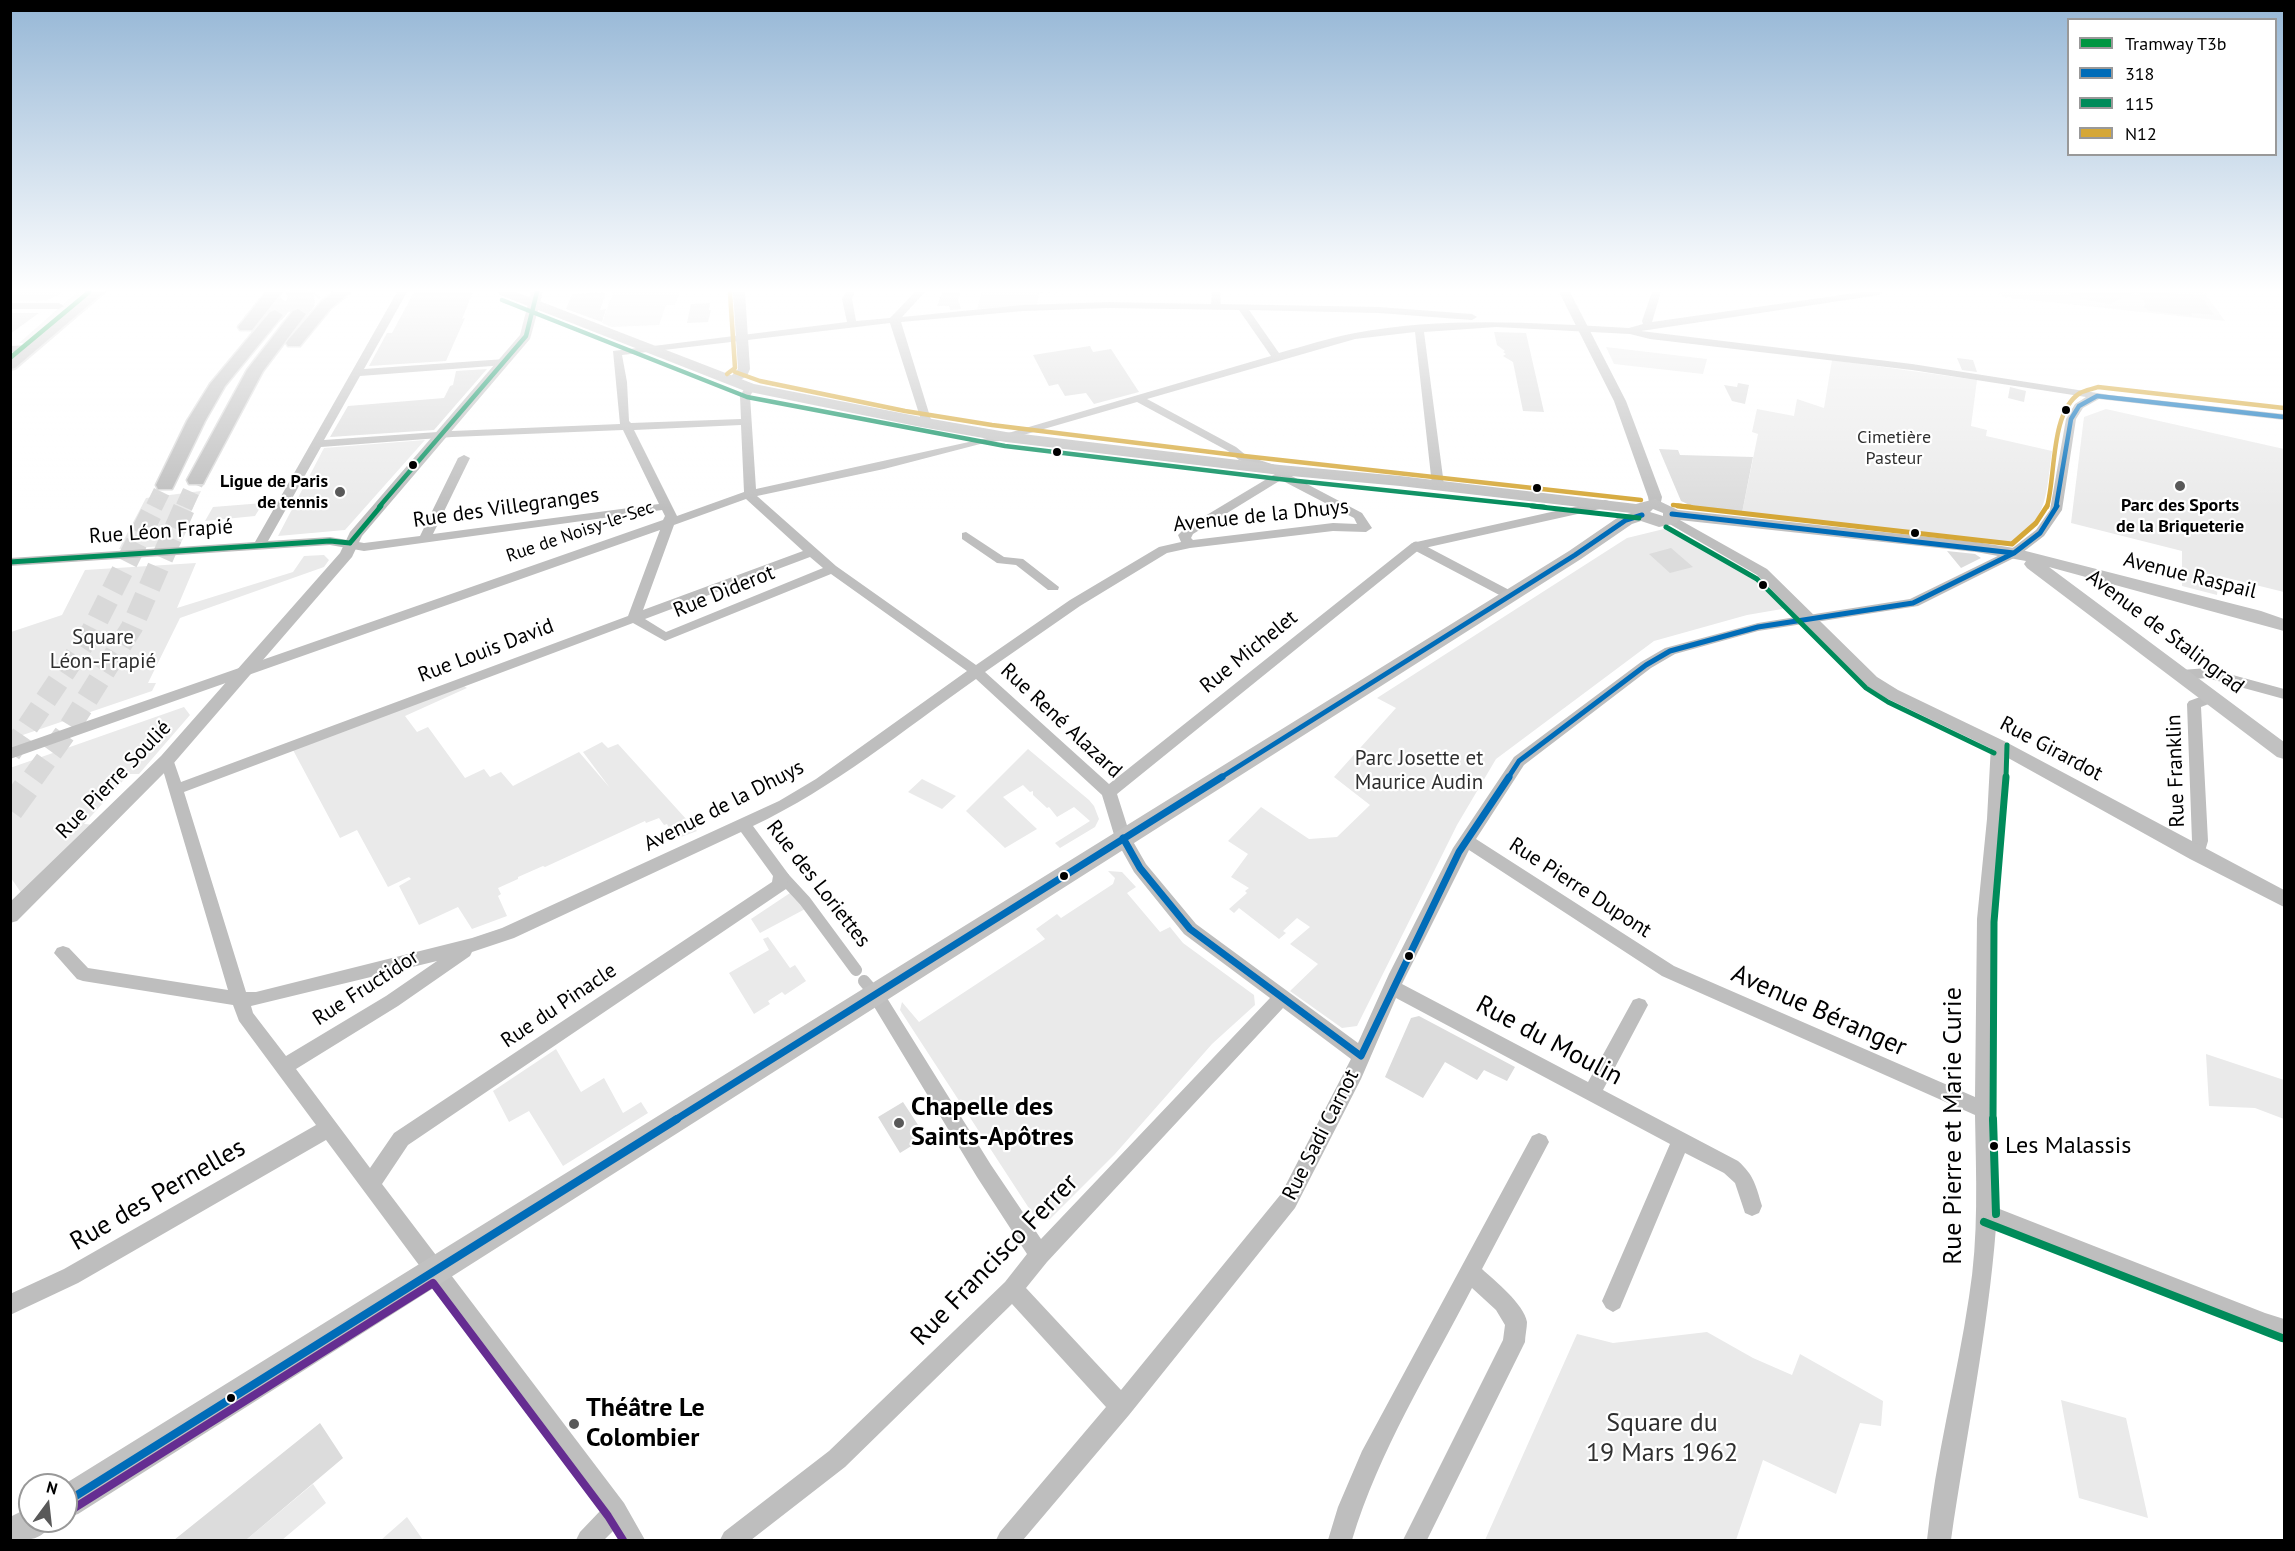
<!DOCTYPE html>
<meta charset="utf-8">
<style>
body{margin:0}
#map{position:relative;width:2295px;height:1551px;overflow:hidden;background:#fff;font-family:"PT Sans",sans-serif}
canvas{display:block}
.frame{position:absolute;inset:0;border:12px solid #000;pointer-events:none}
.legend{position:absolute;left:2067px;top:18px;width:210px;height:138px;box-sizing:border-box;background:#fff;border:2px solid #999;margin:0;padding:8px 10px;list-style:none;font-size:18px;color:#000}
.legend li{display:flex;align-items:center;gap:12px;height:30px}
.legend b{width:30px;border:2px solid #999}
.north{position:absolute;left:18px;top:1473px;width:60px;height:60px;box-sizing:border-box;background:#fff;border:2px solid #999;border-radius:50%;rotate:15deg;font-size:16px;font-weight:700;line-height:24px;text-align:center;color:#000}
.north::after{content:'';display:block;margin:auto;width:21px;height:27px;background:#595959;clip-path:polygon(50% 0,100% 100%,50% 72%,0 100%)}
</style>
<div id="map">
<canvas width="2295" height="1551"></canvas>
<div class="frame"></div>
<ul class="legend">
<li><b style="height:8px;background:#009641"></b>Tramway T3b</li>
<li><b style="height:8px;background:#006cb8"></b>318</li>
<li><b style="height:8px;background:#008b5a"></b>115</li>
<li><b style="height:8px;background:#d5a737"></b>N12</li>
</ul>
<div class="north">N</div>
</div>
<script>
const ctx = document.querySelector('canvas').getContext('2d');
ctx.lineJoin = 'round';
function paint(path, color) {
  ctx.fillStyle = color;
  ctx.fill(path, 'evenodd');
}
function trace(path, color, width, dash) {
  ctx.strokeStyle = color;
  ctx.lineWidth = width;
  ctx.lineCap = dash ? 'butt' : 'round';
  ctx.setLineDash(dash || []);
  ctx.stroke(path);
}
function write(font, color, halo, rows, align = 'center') {
  ctx.font = font + ' "PT Sans",sans-serif';
  ctx.lineWidth = 4.5;
  ctx.setLineDash([]);
  ctx.textBaseline = 'middle';
  ctx.strokeStyle = halo;
  ctx.fillStyle = color;
  for (const [text, x, y, turn = 0] of rows) {
    ctx.save();
    ctx.translate(x, y);
    ctx.rotate((+turn || 0) * Math.PI / 180);
    ctx.textAlign = isNaN(turn) ? turn : align;
    if (halo) ctx.strokeText(text, 0, 0);
    ctx.fillText(text, 0, 0);
    ctx.restore();
  }
}
const green = new Path2D(`
 M10,292h52c-14,13 -33,9 -51,9z
 M77,292h16l-61,51h-13z
 M613,292h67l-5,13h-9l-7,20 -47,2 -10,-4z
 M982,292h77l-20,1 -2,12 -60,4z
 M1999,292h205l21,29 -223,-24z
 M1606,347l101,12 -4,15 -89,-10z
 M1832,360l145,20 -6,46 16,4 -1,6 66,15c-6,41 -3,69 -42,92l-268,-30 16,-79 -6,-2 5,-23 37,7 3,-17 27,9z
 M2106,409l178,40v143l-65,-16 -2,19 -35,-9v-35l-111,-28 13,-106z
 M425,440l-80,90 -67,6 46,-88z
 M201,491l-19,40 4,1 -6,13 -61,4 27,-51z
 M263,503l-8,13 -50,5 8,-14z
 M1668,528h5l73,41 39,36 -3,4 -35,6 -93,26 -158,118 -39,66 -100,201 -15,2 -52,-37 28,-27 -28,-20 20,-17 -13,-9 -14,13 3,2 -7,6 -40,-31 -5,5 -5,-4 18,-16 -2,-2 4,-3 -18,-11 17,-23 -20,-13 33,-34 48,32 28,-2 33,-32 -36,-28 62,-69 -19,-10 250,-160z
 M324,555l5,5 -5,7 -144,51 -32,65h8l-4,8 -141,48v-107l51,-17 23,-45 111,-7 -19,45 116,-36 11,-16z
 M464,686l3,2 -62,28 12,16 11,-5 37,51 19,-9 6,8 11,-5 12,14 66,-34 31,36 -27,-36 19,-10 6,6 10,-4 79,87 -16,6 -4,-5 -7,3 -4,-5 3,-2 -2,-4 -3,1 -5,-7 -13,5 -1,-2 -100,46 -2,-1 -25,11v2l-20,9 3,6 -3,2 9,20 -35,13 -14,-22 -39,18 -20,-39 12,-7 -2,-2 -21,10 -31,-57 -17,8 -47,-88z
 M184,707l6,8 -51,59h-10l-45,50 11,1 -73,69 -11,-16 -1,-110z
 M1028,749l61,51 5,6 5,13 -4,8 -35,21 -5,-5 35,-22 -16,-14 -17,10 -8,-10 -2,1 -14,-13v-4l-3,1 -7,-7 -20,12 34,32 -32,19 -39,-37z
 M922,779l34,17 -14,13 -34,-17z
 M1108,871l14,1 14,15 -9,6 33,39 10,-5 13,16 71,52 1,10 -43,39 -97,110 -65,65h-14l-136,-209 2,-8 17,20 126,-83 -9,-10 21,-15 4,4 52,-34 2,-6z
 M793,891l14,17 -47,25 -9,-14z
 M768,937l22,31 5,-3 11,16 -21,14 -3,-3 -14,9 2,3 -16,10 -25,-41 40,-23 -6,-11z
 M556,1049l25,43 23,-14 19,35 18,-11 7,11 -85,53 -34,-55 -20,11 -16,-31z
 M2206,1054l78,26v39l-29,-11 -46,-2z
 M1707,1332l46,26 39,17 8,-21 83,47 -2,25 -21,-3 -24,71 -73,-34 -27,80h-251l92,-206 36,9z
 M2061,1400l65,18 22,100 -69,-20z
 M313,1484l13,19 -44,37h-36z
 M407,1517l16,23h-42z`);
const building = new Path2D(`
 M285,292h28l2,11 -12,7 -6,-3 -7,5 -10,-3 8,-11z
 M414,292h59l-11,27 3,-1 -19,43 -77,5 18,-33h5z
 M604,292l2,1 -6,17 6,-1 -4,13 -36,-13 6,-15z
 M942,292h19l-3,8 3,9 -11,1 -1,-4h-12z
 M2071,292h65l-26,12 -40,-7z
 M2138,292l53,2 12,5 11,16 -23,-2 1,3 -42,-5 -7,-4 3,-3z
 M710,303l-1,7h2l-3,12 -21,1 4,-19z
 M10,313h29l-29,21z
 M1494,332l32,1 18,79 -21,-1 -10,-49 -10,-6 3,-2 -3,-2 2,-1 -8,-6z
 M1090,346l3,6 18,-3 28,43 -45,12 -8,-11 -21,3 -7,-12 -9,2 -16,-31z
 M1957,358l16,2 4,12 -15,-2z
 M487,369l-53,61 -104,7 18,-31 96,-8 6,-12 3,-1 3,-14z
 M1738,383l11,2 -4,19 -13,-3 -8,-16 13,2z
 M2010,387l16,4 -2,11 -16,-4z
 M1659,449l19,1 2,5 73,2 -11,56 -46,-5 -15,-7z
 M1671,548l22,19 -23,6 -21,-19z
 M1947,551l28,3 6,4 -20,10z
 M1419,1016l96,51 -8,14 -23,-11 -7,10 -32,-18 -22,36 -38,-21 26,-59z
 M903,1102l23,35 -26,16 -22,-36z
 M320,1423l23,35 -97,82h-72z`);
const trunkTunnelFar2 = new Path2D(`
 M298,314l16,-22
 M275,315l18,-23
 M154,507l11,-22
 M184,507l12,-27`);
const trunkTunnelFar1 = new Path2D(`
 M10,753l82,-122 63,-125
 M33,778l36,-50 63,-101 53,-121`);
const trunkTunnel = new Path2D(`
 M10,810l24,-33`);
const pedestrianFar1 = new Path2D(`
 M1416,546l93,49`);
const pedestrian = new Path2D(`
 M781,875l24,26 51,69
 M864,981l12,14`);
const minor = new Path2D(`
 M397,292h10l-43,77 141,-10 5,3 -5,3 -145,11 -36,64 128,-9 168,-7 -7,-73 234,-29 -5,-23 4,-7h9l-3,7 4,22 34,-3 25,-26h10l-23,25 121,-12 86,-3 102,2 1,-12h8l1,12 158,3 93,7 5,3 -5,3 -93,-7 -130,-3 30,43c25,-7 50,-15 76,-20 90,-17 183,-10 274,-5l14,-4 -1,-3 10,-29h9l-9,30 210,-30h21l-4,3 -238,36 271,33 198,31 174,19v6l-185,-21 -16,9 -7,11 -14,91 -18,26 -26,20 -100,50 -160,25 -83,23 -24,14 -127,97 -48,74 198,127 301,131 2,-178 10,-100 4,-74 2,-4h10l2,4 -2,74 -10,100 -1,126 5,163 268,105 19,6v20l-19,-4 -269,-108c-8,105 -30,209 -45,313h-24c8,-81 30,-162 42,-243 10,-60 7,-121 6,-182l-313,-139 -193,-126 -67,134 186,98 45,-82 6,-2 6,2 3,5 -45,85 135,71c16,14 18,25 24,45l-3,7 -7,3 -7,-3 -10,-30 -11,-10 -39,-20 -65,155 -7,4 -7,-4 -4,-7 68,-157 -274,-146 -35,81 -66,129 -166,207 -106,125h-27l4,-8 106,-125 -94,-103 -167,163 -94,73h-31l4,-8 105,-81 176,-169 22,-28 -50,-77 -107,-177 -3,-5 3,-5 6,-2 6,2 109,175 50,74 229,-241 -86,-64 -50,-62 -19,-34 -13,-43 -126,-116c-73,51 -142,109 -223,147l36,49 -3,14 -378,256 -26,39 242,319 21,37h-25l-6,-10 -10,10h-28l4,-8 21,-22 -275,-370 -248,143 -68,32v-21l54,-25 252,-144 -77,-104 -6,-16 -150,-24 -6,-2 -23,-26 3,-5 6,-2 6,2 19,20 140,22 -68,-230 2,-4h10l9,26 447,-166 32,-86 -650,229v-11l653,-228 2,-4 -3,-6 -298,41 -34,-6 -320,21v-8l245,-16zM1109,308l130,2 32,46 -266,78 -249,55 -6,-93 5,-8 -1,-2h-8l-6,10 1,23 -110,4 -2,-2 -2,-39 -5,-27 268,-32 32,100 5,3 5,-3 -31,-101 122,-11zM1496,327l134,7 20,5 262,31 174,27 -11,7 -9,15 -16,91 -14,20 -26,20 -100,49 -152,24 -93,25 -24,14 -127,95 -61,91 -64,126 -31,69 -162,-119 -50,-60 -15,-26 -14,-44 303,-245 189,-42v-6l-4,-1 -193,43 -303,241 -124,-112 95,-66 87,-53 23,-5 143,-17 33,1 6,-4 -10,-15 -76,-40 -2,-5 -37,-12 -11,-9 -89,-48 208,-60 60,-7 17,153 6,3 6,-3 -20,-153zM1137,402l91,49 11,9 36,14 -90,54 -7,7 3,7 -22,5 -89,53 -94,65 -140,-99 -79,-70 127,-27 100,-26 22,-3zM741,425l3,67 -67,24 -43,-86zM623,430l36,74 -226,30 37,-76 -6,-3 -6,3 -38,78 -56,7 -34,-6 -62,4 53,-94 131,-10zM1281,480l73,38 3,6 -24,-1 -140,17 -2,-2 2,-4zM746,499l57,52 -160,59 31,-85zM810,557l13,11 -157,64 -21,-13zM831,574l136,97 -151,108 -37,22 -277,127 -30,10 -216,54h-10l-62,-200 449,-169 32,18zM741,832l32,44 -1,6 -378,251 -24,35 -74,-99 102,-63 72,-50 2,-4 42,-14zM437,961l-51,35 -100,60 -33,-43 -2,-7zM1283,1008l68,51 -70,135 -160,196 -95,-102 21,-26z
 M10,303h49l5,3 -5,3h-49z
 M10,346l21,-1 5,3 -5,3 -21,1z
 M966,532l38,25 19,2 36,28 -1,3h-10l-32,-25 -19,-2 -35,-24v-6z
 M2207,668l77,21v10l-77,-21 -25,2 -7,-5 7,-5z
 M2211,693l5,2 2,3 -2,3 -15,6 7,134 -5,17h-12l-2,-4 3,-13 -5,-137 2,-3z
 M1539,1133l7,3 3,6 -67,127c13,12 42,35 45,53 0,6 -2,14 -2,20l-98,198h-24l100,-200 2,-15 -9,-15 -24,-22c-43,83 -93,163 -120,252h-24l10,-33 24,-56 170,-315z`);
const tertiary = new Path2D(`
 M531,292h12l-13,47 -168,197 -10,21 -179,207 -156,157 -7,2v-21l151,-146 179,-203 10,-21 170,-197z
 M733,292h12l5,77 -3,7 -15,9 -6,-4 12,-12z
 M1559,292h11l56,109 36,96 -2,10h-10l-2,-10 -34,-96z
 M1671,515l96,54 110,108 21,13 106,51 280,149v17l-94,-48 -198,-110 -106,-51 -21,-13 -108,-110 -91,-53 -2,-3z`);
const secondary = new Path2D(`
 M498,292h18l238,92 167,33 85,15 274,33 120,11 236,28 19,-5 23,11 298,32 38,6 247,63 23,8v12l-235,-64 235,175v17l-7,-2 -250,-189 -3,-4 2,-3 -50,-9 -297,-32 -2,3 -18,4 -18,-6 -9,3 -51,35 -1503,955 -12,4v-33h-3l1506,-934 51,-35 11,-3 -231,-27 -120,-11 -274,-33 -85,-15 -176,-36 -245,-96zM1653,509l10,4v3l-13,-4z
 M30,1507v14h22c-9,20 -22,19 -42,19v-23z`);
const primary = new Path2D(`
 M89,292h15l-89,76 -5,1v-12z`);
const trunk = new Path2D(`
 M266,292h16l-30,38h-12l-2,-3z
 M334,292h17l-20,16 -31,38h-12l-2,-3 2,-3 33,-38z
 M298,309l8,5 -43,57 -58,109 -2,4h-14l-2,-4 60,-110 46,-59z
 M275,310l8,5 -58,71 -20,35 -31,64 -2,4h-14l-2,-4 31,-64 23,-37 60,-72z`);
const bus1Far3 = new Path2D(`
 M2097,396l187,21
 M2056,507l15,-88 8,-13 18,-10`);
const bus1Far2 = new Path2D(`
 M1672,514l342,39
 M1220,778l355,-223 51,-35 16,-5
 M1508,778l11,-17 127,-96 24,-14 88,-24 155,-24 101,-50 26,-20 17,-27`);
const bus1Far1 = new Path2D(`
 M1123,838l17,30 50,61 171,127 98,-204 50,-75
 M675,1120l547,-343`);
const bus1 = new Path2D(`
 M66,1502l611,-383`);
const bus2Far3 = new Path2D(`
 M502,300l245,97 258,49 274,33 266,28`);
const bus2Far2 = new Path2D(`
 M1532,506l107,12
 M1666,527l91,52 109,109 22,14 106,51
 M2006,778l1,-33`);
const bus2Far1 = new Path2D(`
 M1993,1120l1,-198 12,-145`);
const bus2 = new Path2D(`
 M1993,1119l3,95
 M1984,1222l298,116`);
const bus3Far1 = new Path2D(`
 M735,372l25,9 145,30 87,14 243,30 406,45
 M727,374l8,-6 -5,-75
 M1673,505l18,2
 M2047,507c9,-32 3,-95 33,-114 5,-3 13,-4 18,-6l186,21`);
const bus3 = new Path2D(`
 M1678,506l334,38 24,-21 11,-17`);
const bus4Far1 = new Path2D(`
 M379,507l147,-171 11,-44`);
const bus4 = new Path2D(`
 M350,543l31,-37
 M10,562l320,-21 20,2`);
const bus5 = new Path2D(`
 M71,1510l362,-227 175,233 15,24`);
const tram1 = new Path2D(`
 M10,358l79,-66`);
const markers = [
 [2066,410,5,"#000"],
 [1057,452,5,"#000"],
 [413,465,5,"#000"],
 [2180,486,6,"#595959"],
 [1537,488,5,"#000"],
 [340,492,6,"#595959"],
 [1915,533,5,"#000"],
 [1763,585,5,"#000"],
 [1064,876,5,"#000"],
 [1409,956,5,"#000"],
 [899,1123,6,"#595959"],
 [1994,1146,5,"#000"],
 [231,1398,5,"#000"],
 [574,1424,6,"#595959"]
];
const farParknames = [
 ["Cimetière",1894,438],
 ["Pasteur",1894,459]
];
const farPoinames = [
 ["Ligue de Paris",328,482],
 ["de tennis",328,503],
 ["Parc des Sports",2180,506,"center"],
 ["de la Briqueterie",2180,527,"center"]
];
const farStreetnames = [
 ["Rue de Noisy-le-Sec",580,532,-19]
];
const streetNames = [
 ["Rue des Villegranges",506,508,-8],
 ["Avenue de la Dhuys",1261,516,-6],
 ["Rue Léon Frapié",161,532,-4],
 ["Avenue Raspail",2190,576,14],
 ["Rue Diderot",724,592,-22],
 ["Avenue de Stalingrad",2165,632,37],
 ["Rue Louis David",486,651,-21],
 ["Rue Michelet",1249,652,-39],
 ["Rue René Alazard",1061,721,43],
 ["Rue Girardot",2051,749,28],
 ["Rue Franklin",2176,771,-92],
 ["Rue Pierre Soulié",114,780,-46],
 ["Avenue de la Dhuys",724,806,-27],
 ["Rue des Loriettes",818,884,52],
 ["Rue Pierre Dupont",1580,888,33],
 ["Rue Fructidor",366,988,-33],
 ["Rue du Pinacle",559,1006,-34],
 ["Rue Sadi Carnot",1321,1135,-63]
];
const parkNames = [
 ["Square",103,638],
 ["Léon-Frapié",103,662],
 ["Parc Josette et",1419,759],
 ["Maurice Audin",1419,783]
];
const nearBusnames = [
 ["Les Malassis",2005,1146]
];
const nearStreetnames = [
 ["Avenue Béranger",1819,1011,24],
 ["Rue du Moulin",1549,1041,28],
 ["Rue Pierre et Marie Curie",1954,1126,-90],
 ["Rue des Pernelles",158,1195,-30],
 ["Rue Francisco Ferrer",995,1260,-46]
];
const nearPoinames = [
 ["Chapelle des",911,1108],
 ["Saints-Apôtres",911,1138],
 ["Théâtre Le",586,1409],
 ["Colombier",586,1439]
];
const nearParknames = [
 ["Square du",1662,1424],
 ["19 Mars 1962",1662,1454]
];
paint(green, '#eaeaea');
paint(building, '#dcdcdc');
trace(trunkTunnelFar2, '#d9d9d9', 17, [17, 8]);
trace(trunkTunnelFar1, '#d9d9d9', 22, [22, 10]);
trace(trunkTunnel, '#d9d9d9', 27, [27, 14]);
trace(primary, '#dbdbdb', 4);
trace(trunk, '#dbdbdb', 3);
trace(pedestrianFar1, '#bebebe', 9);
trace(pedestrian, '#bebebe', 12);
paint(minor, '#bebebe');
paint(tertiary, '#bebebe');
paint(secondary, '#c1c1c1');
paint(primary, '#bdbdbd');
paint(trunk, '#bdbdbd');
trace(bus1Far3, '#006cb8', 4.5);
trace(bus1Far2, '#006cb8', 5);
trace(bus1Far1, '#006cb8', 7);
trace(bus1, '#006cb8', 8);
trace(bus2Far3, '#008b5a', 4.5);
trace(bus2Far2, '#008b5a', 5);
trace(bus2Far1, '#008b5a', 7);
trace(bus2, '#008b5a', 8);
trace(bus3Far1, '#d5a737', 4.5);
trace(bus3, '#d5a737', 5);
trace(bus4Far1, '#008c5a', 4.5);
trace(bus4, '#008c5a', 5);
trace(bus5, '#652d91', 8);
trace(tram1, '#009641', 4.5);
const sky = ctx.createLinearGradient(0, 0, 0, 509);
sky.addColorStop(0, '#96b7d6');
sky.addColorStop(0.57, '#fff');
sky.addColorStop(1, '#ffffff00');
ctx.fillStyle = sky;
ctx.fillRect(0, 0, 2295, 509);
for (const [x, y, r, color] of markers) {
  const dot = new Path2D();
  dot.arc(x, y, r, 0, 2 * Math.PI);
  ctx.fillStyle = color;
  ctx.fill(dot);
  trace(dot, '#fff', 2);
}
write('18px', '#2f2f2f', '#fff', farParknames);
write('bold 18px', '#000', '#fff', farPoinames, 'right');
write('18px', '#000', '#fff', farStreetnames);
write('21px', '#000', '#fff', streetNames);
write('21px', '#2f2f2f', '#fff', parkNames);
write('24px', '#000', '#fff', nearBusnames, 'left');
write('26px', '#000', '#fff', nearStreetnames);
write('bold 26px', '#000', '#fff', nearPoinames, 'left');
write('26px', '#2f2f2f', '#fff', nearParknames);
</script>
